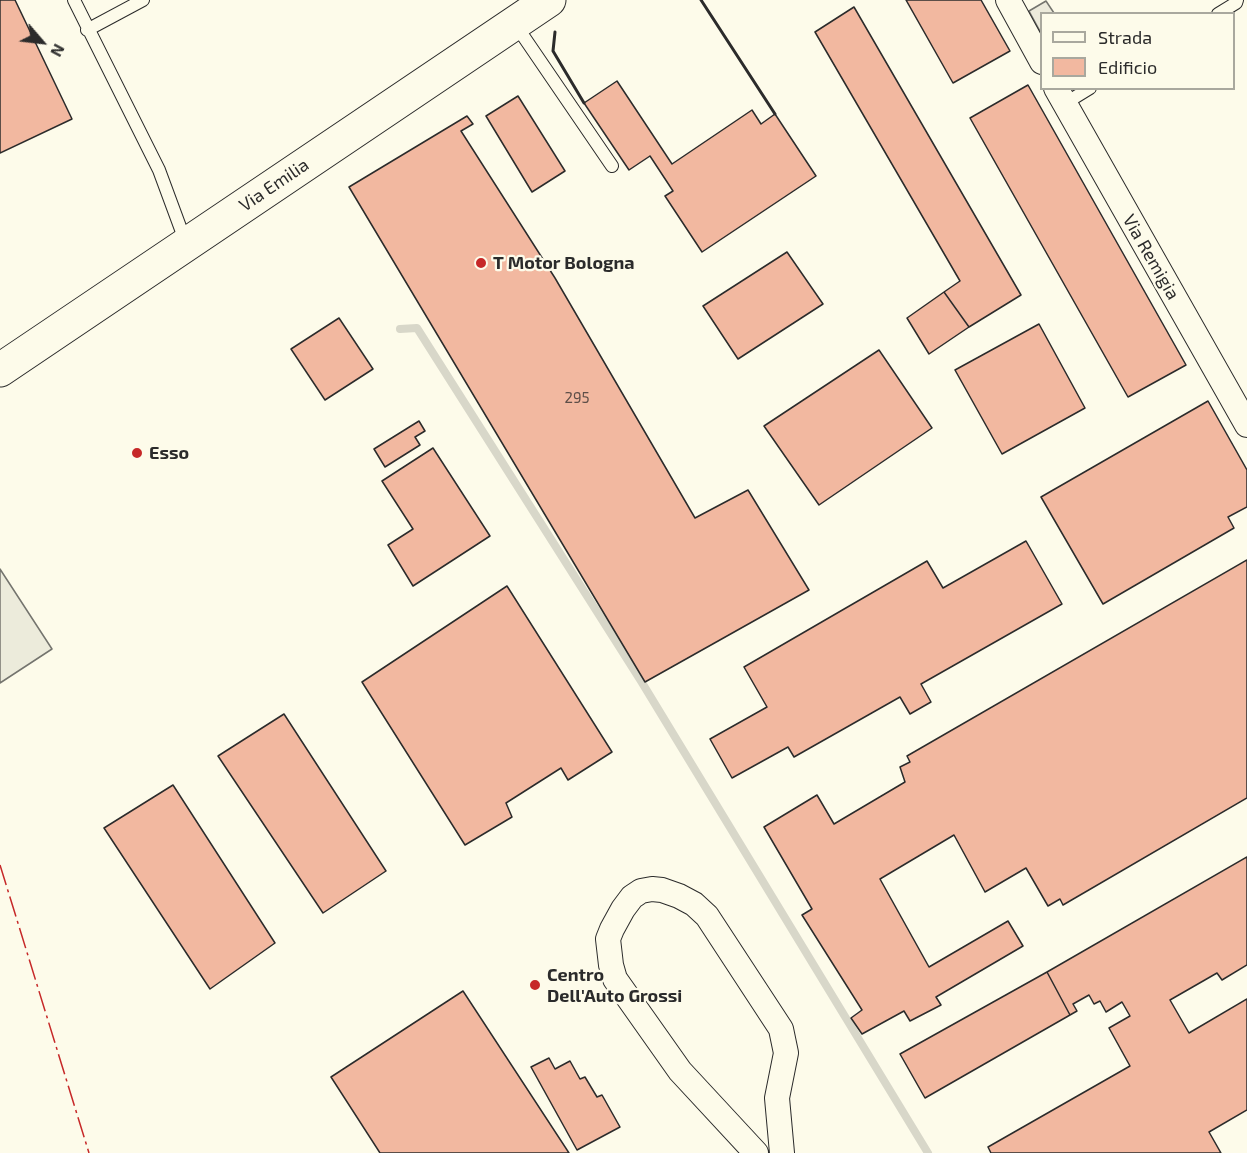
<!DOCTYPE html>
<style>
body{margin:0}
#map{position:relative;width:1247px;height:1153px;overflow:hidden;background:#fdfbea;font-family:"Exo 2",sans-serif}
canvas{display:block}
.legend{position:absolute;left:1040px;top:12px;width:195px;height:78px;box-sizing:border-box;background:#fdfbea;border:2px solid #a9a89e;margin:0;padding:8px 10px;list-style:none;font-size:18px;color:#2b2b2b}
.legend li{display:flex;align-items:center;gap:12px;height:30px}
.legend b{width:30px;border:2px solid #a9a89e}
.north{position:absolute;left:12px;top:12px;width:60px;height:60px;-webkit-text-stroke:4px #fdfbea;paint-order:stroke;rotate:118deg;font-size:16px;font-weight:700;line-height:24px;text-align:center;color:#2b2b2b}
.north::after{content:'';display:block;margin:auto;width:21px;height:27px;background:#2b2b2b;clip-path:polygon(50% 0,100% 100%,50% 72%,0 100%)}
</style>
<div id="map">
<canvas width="1247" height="1153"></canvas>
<ul class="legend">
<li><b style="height:8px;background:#fdfbea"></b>Strada</li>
<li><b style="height:16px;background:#f2b8a0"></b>Edificio</li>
</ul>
<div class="north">N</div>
</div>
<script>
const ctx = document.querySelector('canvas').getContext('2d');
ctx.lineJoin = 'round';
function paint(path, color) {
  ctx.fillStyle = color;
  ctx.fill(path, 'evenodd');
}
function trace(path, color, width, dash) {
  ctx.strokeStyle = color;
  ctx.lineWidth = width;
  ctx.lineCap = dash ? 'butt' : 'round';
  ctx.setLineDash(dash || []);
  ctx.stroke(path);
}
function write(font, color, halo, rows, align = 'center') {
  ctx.font = font + ' "Exo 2",sans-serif';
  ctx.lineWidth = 4.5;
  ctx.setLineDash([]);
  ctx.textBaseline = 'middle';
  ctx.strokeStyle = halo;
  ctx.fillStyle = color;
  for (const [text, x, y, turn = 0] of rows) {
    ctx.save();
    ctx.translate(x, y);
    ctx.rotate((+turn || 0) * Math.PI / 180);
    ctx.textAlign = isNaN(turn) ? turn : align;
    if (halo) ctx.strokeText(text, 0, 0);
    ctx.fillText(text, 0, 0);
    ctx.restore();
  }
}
const green = new Path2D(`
 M0,569l52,80 -52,34z`);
const parking = new Path2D(`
 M1046,1l8,12 -12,1 -1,19 -12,-22z`);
const stream = new Path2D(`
 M400,329l17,-1 224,353 287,472`);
const building = new Path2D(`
 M0,0h15l57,119 -72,34z
 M906,0h75l29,51 -57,32z
 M854,7l167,288 -52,32 -25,-35 16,-11 -145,-249z
 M617,81l55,83 80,-54 9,14 14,-10 41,62 -114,76 -37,-56 8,-5 -23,-35 -21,14 -45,-67z
 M1028,85l158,280 -58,32 -158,-279z
 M518,96l47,75 -33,21 -46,-76z
 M467,116l6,8 -12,7 94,147 140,240 53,-28 61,100 -164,92 -296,-495z
 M787,252l36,52 -85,55 -35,-53z
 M944,292l25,35 -40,27 -22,-36z
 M339,318l34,51 -48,31 -34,-51z
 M1039,324l46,84 -83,46 -47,-84z
 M879,350l53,78 -113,77 -55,-79z
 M1208,401l39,69v37l-19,10 6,11 -131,76 -62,-107z
 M419,421l6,10 -10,6 5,8 -35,22 -11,-18z
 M433,448l57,88 -77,50 -25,-41 25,-16 -31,-48z
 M1026,541l36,63 -141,80 10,18 -21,12 -10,-17 -106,60 -6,-10 -56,31 -22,-39 57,-32 -23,-40 183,-106 16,27z
 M1247,560v238l-184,107 -3,-6 -12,7 -22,-38 -41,24 -31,-57 -74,44 49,88 79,-46 15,25 -87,51 5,8 -31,16 -6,-10 -42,23 -11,-16 11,-8 -60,-95 10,-6 -48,-82 53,-32 17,29 71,-42 -5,-15 10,-5 -3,-6z
 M507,586l105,166 -44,28 -7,-12 -55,35 6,14 -47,28 -103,-163z
 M284,714l102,157 -63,42 -105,-157z
 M173,785l102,158 -65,46 -106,-161z
 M1247,857v108l-25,15 -5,-7 -47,27 19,33 58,-34v111l-38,22 12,21h-230l-3,-6 142,-81 -21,-38 21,-12 -8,-14 -16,10 -6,-11 -6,3 -5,-9 -16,9 4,7 -7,4 -23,-43z
 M1047,972l23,43 -145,83 -25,-44z
 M463,991l106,162h-189l-49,-76z
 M549,1058l6,11 15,-8 10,18 5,-2 12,20 5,-2 18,32 -43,23 -46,-83z`);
const service = new Path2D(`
 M74,0l85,170 27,73
 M1218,14l18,-11 1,-3
 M515,24l97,142
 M87,30l56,-30
 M1064,104l26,-16`);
const minor = new Path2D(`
 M1008,0l34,62
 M1056,88l191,337
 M756,1153l-76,-82 -65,-92 -4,-14 -3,-26 4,-10 11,-20 9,-12 9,-6 11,-2 10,1 17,6 15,8 13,12 74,113 5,24 -9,45 5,55`);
const primary = new Path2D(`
 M0,370l549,-370`);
const wall = new Path2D(`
 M701,0l74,114
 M555,32l-2,19 31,52`);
const power = new Path2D(`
 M0,865l89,288`);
const markers = [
 [481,263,6,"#c62828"],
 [137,453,6,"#c62828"],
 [535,985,6,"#c62828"]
];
const numberNames = [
 ["295",577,398]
];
const streetNames = [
 ["Via Emilia",274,185,-34],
 ["Via Remigia",1151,257,60]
];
const poiNames = [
 ["T Motor Bologna",493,263],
 ["Esso",149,453],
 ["Centro",547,975],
 ["Dell'Auto Grossi",547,996]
];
paint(green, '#ecebdb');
trace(green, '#74746e', 1.5);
paint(parking, '#eceadb');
trace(parking, '#74746e', 1.5);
trace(stream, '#d8d7c9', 8);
paint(building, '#f2b8a0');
trace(building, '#2b2b2b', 1.5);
trace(service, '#2b2b2b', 14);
trace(minor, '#2b2b2b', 26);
trace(primary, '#2b2b2b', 35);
trace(service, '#fdfbea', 12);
trace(minor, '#fdfbea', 24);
trace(primary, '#fdfbea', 33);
trace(wall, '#2b2b2b', 3);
trace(power, '#c62828', 1.5, [21, 4.5, 3, 4.5]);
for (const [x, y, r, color] of markers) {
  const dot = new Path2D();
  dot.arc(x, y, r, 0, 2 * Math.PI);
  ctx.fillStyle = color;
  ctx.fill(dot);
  trace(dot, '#fdfbea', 2);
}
write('15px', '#5d4e48', null, numberNames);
write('18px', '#2b2b2b', '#fdfbea', streetNames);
write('bold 18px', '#2b2b2b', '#fdfbea', poiNames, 'left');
</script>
